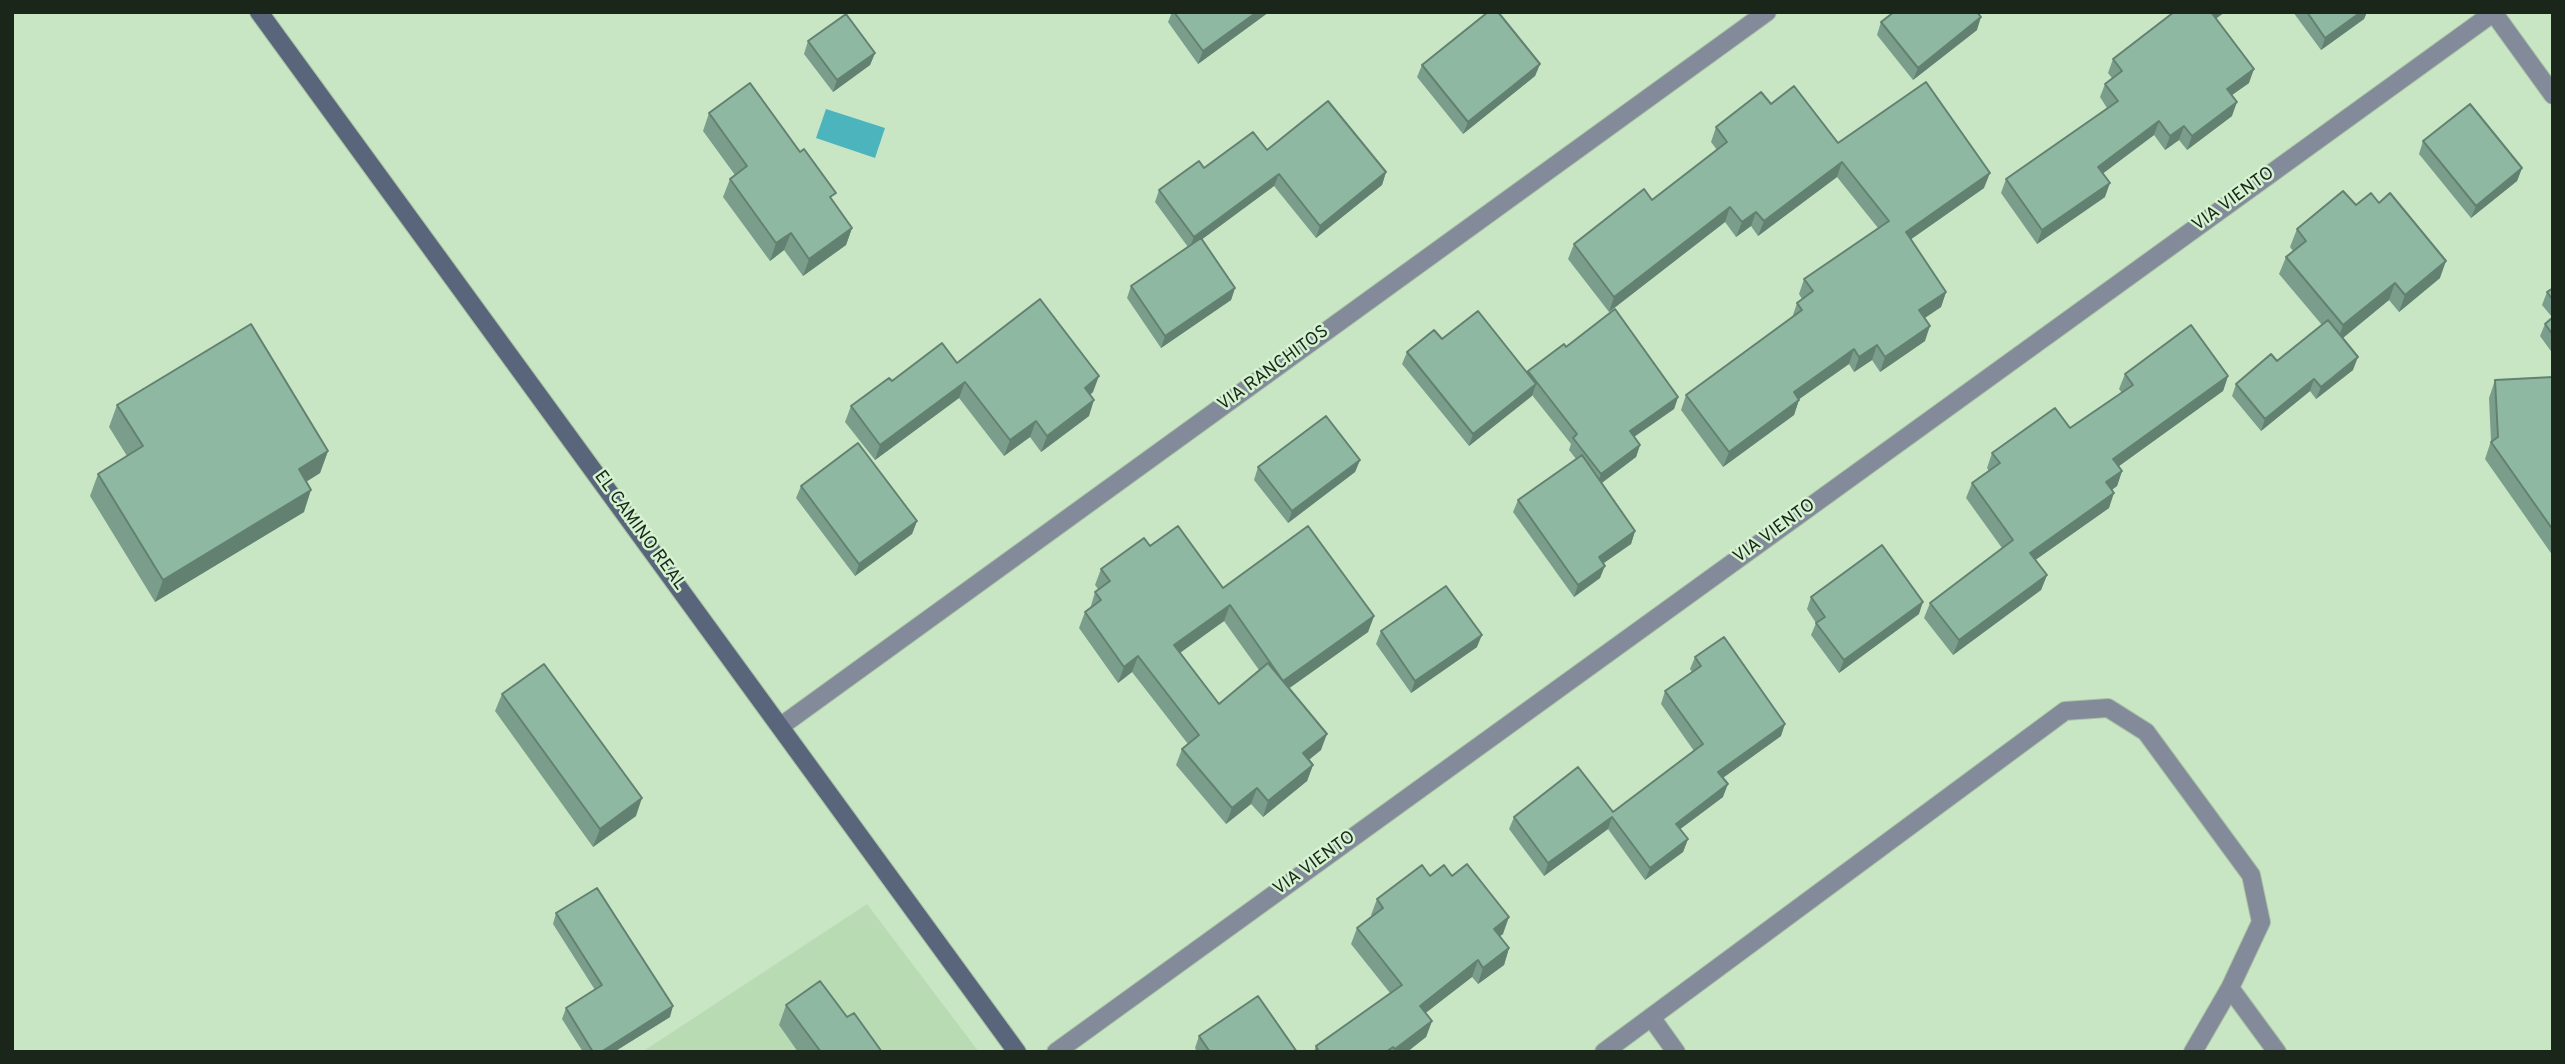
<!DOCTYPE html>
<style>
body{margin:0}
#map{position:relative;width:2565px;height:1064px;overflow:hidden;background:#c8e6c4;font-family:Overpass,sans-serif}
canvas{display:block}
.frame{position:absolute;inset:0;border:14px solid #1b261a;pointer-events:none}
</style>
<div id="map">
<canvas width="2565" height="1064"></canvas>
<div class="frame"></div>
</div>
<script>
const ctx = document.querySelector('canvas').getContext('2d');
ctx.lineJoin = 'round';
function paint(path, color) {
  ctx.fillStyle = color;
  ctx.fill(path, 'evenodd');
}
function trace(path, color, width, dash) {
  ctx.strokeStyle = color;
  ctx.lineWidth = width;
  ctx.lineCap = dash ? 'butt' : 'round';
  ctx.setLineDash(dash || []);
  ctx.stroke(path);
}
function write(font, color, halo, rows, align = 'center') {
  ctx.font = font + ' Overpass,sans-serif';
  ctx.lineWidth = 5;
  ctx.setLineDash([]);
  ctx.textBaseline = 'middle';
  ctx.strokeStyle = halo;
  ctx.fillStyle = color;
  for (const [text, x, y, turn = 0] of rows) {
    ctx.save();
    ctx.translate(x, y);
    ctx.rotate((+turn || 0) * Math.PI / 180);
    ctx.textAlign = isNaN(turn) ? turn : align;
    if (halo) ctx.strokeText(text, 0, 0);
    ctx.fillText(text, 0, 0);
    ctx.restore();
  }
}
const built = new Path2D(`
 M867,904l112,148h-337z`);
const water = new Path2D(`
 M826,109l59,19 -10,30 -59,-20z`);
const service = new Path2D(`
 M1651,1017l25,35
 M1604,1052l461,-341 43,-3 38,24 105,143 10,47 -31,66
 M2193,1052l37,-64 47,64`);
const minor = new Path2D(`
 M2493,12l60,83
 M781,726l986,-714
 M1056,1052l1437,-1039`);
const secondary = new Path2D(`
 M259,12l758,1040`);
const wall = new Path2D(`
 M1172,12h97l-71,52 -30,-42z
 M2174,12h51l-9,6 33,65 -17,12v21l-45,34 -8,-10 -14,10 -11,-15 -51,38 2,24 -68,47 -36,-51 5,-14 101,-71 -7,-11 5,-13 7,-6 -4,-5 5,-14z
 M2293,12h74l-3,7 -43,31z
 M1881,22l96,8 -64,50 -36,-45z
 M808,41l67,12 -5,12 -37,27 -29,-38z
 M1540,64l-5,12 -72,58 -46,-57 5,-12z
 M1771,104l67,39 146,45 -73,51 35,53 -5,15 -16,11v23l-45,31 -8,-12 -18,12 -5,-8 -50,35 -5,16 -71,52 -42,-57 5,-15 106,-77 5,-15 5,-4 -3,-5 5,-15 74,-51 -41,-51 -79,59 -7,-10 -15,11 -11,-15 -116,90 -41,-53 6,-15 78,-44 65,-50 -6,-8 5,-15z
 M709,113l124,88 19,27 -6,17 -43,31 -19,-26 -14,11 -47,-64 7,-18 5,-4 -32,-44z
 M2423,141l99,27 -5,13 -46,37 -52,-64z
 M1267,150l119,22 -4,13 -66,53 -42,-52 -72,53 33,49 -4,12 -70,48 -34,-50 4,-12 57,-39 -33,-45 4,-12 45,-22z
 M2356,205l84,73 -41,34 -10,-12 -47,38 11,32 -37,29 -6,-8 -49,40 -29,-35 4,-12 41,-23 45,-36 -43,-51 7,-17 7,-6 -3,-4 7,-18z
 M2553,288v66l-13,-18 5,-12 7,-7 -10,-12 5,-13z
 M1442,339l85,34 1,-2 38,-24 112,50 -4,12 -40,28 6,8 -4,12 -34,26 33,48 -4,13 -28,19 -3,15 -26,19 -61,-85 5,-12 58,-41 -7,-9 2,-6 -39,-49 -63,51 -67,-82 5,-12z
 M957,363l136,29 -3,3 -1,21 -48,36 -11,-15 -26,19 -45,-58 -84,62 -30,-38 6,-16 41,-25z
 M2125,374l103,2 -5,15 -104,75 3,5 -5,15 -5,4 -3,18 -74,52 12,15 -6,15 -88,65 -29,-37 6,-15 72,-55 -36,-50 6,-15 17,-12 -2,-3 5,-15 78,-25 52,-35 -3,-4z
 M2553,377v179l-68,-97 6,-18 -2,-43 6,-18z
 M117,405l211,46 -8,22 -14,9 -2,30 -149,90 -65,-106 8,-22 29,-18 -18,-29z
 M1360,460l-5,12 -67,51 -34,-43 4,-13z
 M801,486l116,35 -5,13 -57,42 -59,-78z
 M1150,546l73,42 151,28 -6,16 -79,56 32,62 -12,10 4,5 -6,16 -44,36 -12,-13 -25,20 -50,-59 6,-16 6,-5 -56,-72 -14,11 -39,-55 6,-16 5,-3 5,-17 3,-3 -3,-4 6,-16zM1224,621l35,49 -40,34 -39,-52z
 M1811,597l108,17 -80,59 -28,-38 5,-12 -9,-14z
 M1381,631l96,16 -66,46 -35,-49z
 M1695,657l86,79 -58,42v19l-43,32 8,10 -5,13 -38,28 -37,-51 -64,47 -35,-47 5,-12 99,-5 81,-61 -33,-47 4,-13 27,-19 -2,-3z
 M502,694l134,122 -43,31 -98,-136z
 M1430,876h22l51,58 -3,2 9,12 -5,17 -26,19 -6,-7 -47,36 7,8 -6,16 -19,15h-93l2,-6 74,-53 -39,-49 6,-16 15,-12 -1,-1 6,-16z
 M556,913l114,104 -56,35h-31l-21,-33 4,-11 29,-18 -42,-66z
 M786,1005l61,12 35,35h-84l-19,-27z
 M1199,1036l98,16h-100l-2,-4z`);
const shadedWall = new Path2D(`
 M1257,12h12l-71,52 5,-13z
 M2211,12h14l-19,14z
 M2361,12h6l-3,7 -43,31 4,-12z
 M1981,17l-4,13 -64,50 5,-12z
 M875,53l-5,12 -37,27 4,-12z
 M1540,64l-5,12 -72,58 5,-12z
 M2254,69l-5,14 -27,19 5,-13z
 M2237,102l-5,14 -45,34 5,-14z
 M2159,121l-5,14 -61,46 5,-14z
 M2184,126l-5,14 -14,10 5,-14z
 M1842,162l-5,15 -79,59 6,-15z
 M2522,168l-5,13 -46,37 5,-12z
 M1386,172l-4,13 -66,53 4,-12z
 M1990,173l-6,15 -84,59 6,-15z
 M1279,174l-5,12 -85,63 5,-12z
 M2110,183l-5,14 -68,47 5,-14z
 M1730,207l-5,15 -116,90 5,-15z
 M1756,212l-5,14 -15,11 6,-15z
 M852,228l-6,17 -43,31 6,-17z
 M791,233l-7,17 -14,11 6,-18z
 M2446,261l-6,17 -41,34 6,-17z
 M2395,283l-6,17 -52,43 6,-18z
 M1235,288l-4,12 -70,48 4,-12z
 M1946,292l-5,15 -27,18 5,-15z
 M1930,326l-5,15 -45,31 5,-15z
 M1877,345l-5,15 -18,12 5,-15z
 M1854,349l-5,15 -61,43 6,-15z
 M2358,357l-5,13 -37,29 5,-12z
 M1099,376l-6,16 -14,11 6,-15z
 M2228,376l-5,15 -115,83 5,-15z
 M2314,379l-4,12 -49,40 4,-12z
 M965,382l-6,16 -84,62 5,-15z
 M1536,384l-4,12 -63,50 4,-12z
 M1678,397l-4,12 -49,34 5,-12z
 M1094,400l-5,16 -48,36 6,-16z
 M1799,400l-5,15 -71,52 6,-15z
 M1036,421l-6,16 -26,19 6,-16z
 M1640,445l-4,12 -40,30 5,-13z
 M328,451l-8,22 -29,18 8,-22z
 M1360,460l-5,12 -67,51 4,-12z
 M2122,471l-5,15 -16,11 5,-15z
 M311,490l-7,22 -149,90 8,-22z
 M2114,493l-5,15 -85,60 6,-15z
 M917,521l-5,13 -57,42 4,-12z
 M1635,531l-4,13 -37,26 5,-13z
 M1605,566l-5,12 -26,19 4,-12z
 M2047,575l-6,15 -88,65 6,-15z
 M1923,602l-4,12 -80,59 5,-13z
 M1230,605l-6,16 -55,40 5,-16z
 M1374,616l-6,16 -91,65 6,-16z
 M1482,635l-5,12 -66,46 4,-12z
 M1138,656l-6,16 -14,11 6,-16z
 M1785,724l-4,12 -67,48 4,-12z
 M1327,734l-6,16 -24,19 6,-16z
 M1313,765l-6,16 -44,36 5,-16z
 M1728,784l-5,13 -52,39 5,-12z
 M1257,788l-6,16 -25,20 6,-16z
 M642,798l-6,18 -43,31 7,-18z
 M1612,817l-4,12 -64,47 4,-13z
 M1688,839l-5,13 -38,28 5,-12z
 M1509,917l-6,17 -15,11 6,-16z
 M1509,948l-5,17 -26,19 5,-16z
 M1478,960l-6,17 -58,45 6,-16z
 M673,1006l-3,11 -56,35h-13z
 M1432,1021l-6,16 -19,15h-13l1,-3z`);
const building = new Path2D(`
 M1174,12h83l-54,39z
 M1488,12h10l42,52 -72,58 -46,-57z
 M1894,12h83l4,5 -63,51 -37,-46z
 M2174,12h37l43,57 -27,20 10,13 -45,34 -8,-10 -14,10 -11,-15 -61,46 12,16 -68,47 -36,-51 112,-78 -13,-17 17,-13 -9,-12z
 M2307,12h54l-36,26z
 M846,14l29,39 -38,27 -29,-39z
 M1926,82l64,91 -84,59 40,60 -27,18 11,16 -45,31 -8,-12 -18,12 -5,-8 -60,43 5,8 -70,52 -43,-57 116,-85 -5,-7 16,-12 -9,-12 85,-58 -47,-59 -78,59 -8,-9 -14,10 -12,-15 -116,90 -40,-53 70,-55 8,11 75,-58 -11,-15 45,-35 10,12 23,-18 44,57z
 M750,83l50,69 4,-3 32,44 -6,4 22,31 -43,31 -18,-26 -15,10 -46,-64 17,-13 -38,-53z
 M1328,101l58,71 -66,54 -41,-52 -85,63 -35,-47 40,-29 5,7 49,-36 14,18z
 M2470,104l52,64 -46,38 -53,-65z
 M2343,191l13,14 15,-12 8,10 11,-10 56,68 -41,34 -10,-12 -52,42 -57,-68 20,-16 -9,-12z
 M1201,238l34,50 -70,48 -34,-50z
 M2553,288v12l-6,-8z
 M1040,299l59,77 -14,12 9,12 -47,36 -11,-15 -26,19 -45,-58 -85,63 -29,-39 38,-28 3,3 50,-38 15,20z
 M1615,309l63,88 -48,34 10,14 -39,29 -28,-36 4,-4 -49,-63 36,-27 2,3z
 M1478,311l58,73 -63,50 -66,-82 27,-22 8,9z
 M2553,317v18l-8,-11z
 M2328,320l30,37 -37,30 -7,-8 -49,40 -29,-35 35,-30 6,7z
 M251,324l77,127 -29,18 12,21 -148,90 -65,-106 45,-28 -26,-41z
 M2191,325l37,51 -115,83 9,12 -16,11 8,11 -84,60 17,22 -88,65 -29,-37 83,-63 -41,-57 28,-20 -8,-10 63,-45 15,20 63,-43 -8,-11z
 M2553,377v153l-62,-88 7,-5 -3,-57z
 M1326,416l34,44 -68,51 -34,-44z
 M858,443l59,78 -58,43 -58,-78z
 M1582,455l53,76 -36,26 6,9 -27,19 -60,-85z
 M1178,526l45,62 85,-62 66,90 -91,65 -53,-76 -56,40 45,59 49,-41 59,71 -24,19 10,12 -45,36 -11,-13 -25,20 -50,-59 17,-14 -61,-79 -14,11 -39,-55 16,-12 -6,-8 15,-11 -9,-12 43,-31 6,8z
 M1882,545l41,57 -79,58 -28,-37 9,-6 -14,-20z
 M1446,586l36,49 -67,46 -34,-50z
 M1724,637l61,87 -67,48 10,12 -52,40 12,15 -38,29 -38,-51 -64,46 -34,-46 64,-50 35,45 90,-68 -38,-53 36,-25 -6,-9z
 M544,664l98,134 -42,31 -98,-135z
 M1467,864l42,53 -15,12 15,19 -26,20 -5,-8 -58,46 12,15 -37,28 -2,-2 -7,5h-67l-3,-6 86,-61 -45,-57 26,-20 -6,-9 45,-34 8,11 14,-11 8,11z
 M597,888l76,118 -72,46h-8l-27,-44 36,-23 -46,-72z
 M820,981l27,36 7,-4 28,39h-61l-35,-47z
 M1258,996l39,56h-87l-11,-16z`);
const streetNames = [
 ["VIA VIENTO",2234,200,-36],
 ["VIA RANCHITOS",1274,369,-36],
 ["EL CAMINO REAL",639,531,54],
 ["VIA VIENTO",1775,532,-36],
 ["VIA VIENTO",1315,864,-36]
];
paint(built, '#b8dbb4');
paint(water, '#4cb4bc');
trace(service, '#a9c3a5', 20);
trace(minor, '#a9c3a5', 20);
trace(secondary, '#a9c3a5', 20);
trace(service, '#838b9a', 18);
trace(minor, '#838b9a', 18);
trace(secondary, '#59657a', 18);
paint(wall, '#7a9e8b');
paint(shadedWall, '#638171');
paint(building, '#8eb8a2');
trace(building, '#638171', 2);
write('18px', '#1b261a', '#d5f3d1', streetNames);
</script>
